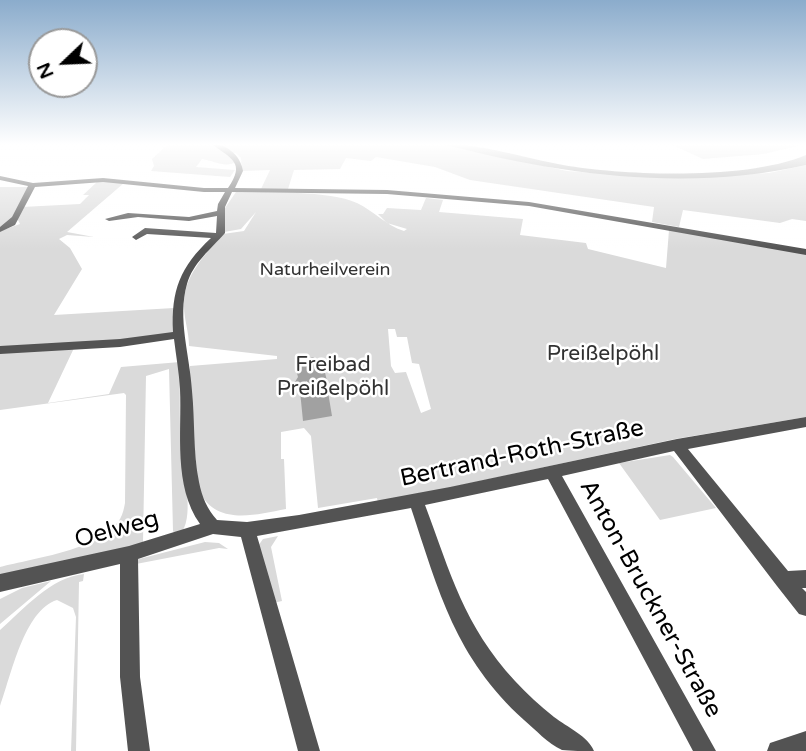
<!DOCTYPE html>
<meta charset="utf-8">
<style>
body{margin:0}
#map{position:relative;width:806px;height:751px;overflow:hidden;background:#fff;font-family:"Varela Round",sans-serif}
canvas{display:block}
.north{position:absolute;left:28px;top:28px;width:70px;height:70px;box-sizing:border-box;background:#fff;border:2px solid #999;border-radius:50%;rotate:247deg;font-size:19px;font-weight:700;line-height:28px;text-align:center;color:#000}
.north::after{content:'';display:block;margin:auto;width:24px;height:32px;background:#000;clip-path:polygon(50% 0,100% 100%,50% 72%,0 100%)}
</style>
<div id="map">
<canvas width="806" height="751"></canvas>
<div class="north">N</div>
</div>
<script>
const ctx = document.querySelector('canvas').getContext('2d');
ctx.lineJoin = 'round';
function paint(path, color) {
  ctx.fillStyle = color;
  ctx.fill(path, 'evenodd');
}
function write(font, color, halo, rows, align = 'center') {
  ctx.font = font + ' "Varela Round",sans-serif';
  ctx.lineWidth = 5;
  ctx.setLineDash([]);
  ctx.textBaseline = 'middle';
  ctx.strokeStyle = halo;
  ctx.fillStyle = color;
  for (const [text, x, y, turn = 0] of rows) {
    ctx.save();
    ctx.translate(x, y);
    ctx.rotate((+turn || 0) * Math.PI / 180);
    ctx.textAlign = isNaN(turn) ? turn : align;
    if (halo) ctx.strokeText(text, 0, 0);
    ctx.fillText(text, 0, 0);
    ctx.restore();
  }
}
const green = new Path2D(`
 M168,144h275l124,27 83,6 38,1 81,-5 37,-8v56l-14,-2 -12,4 -97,-13 -4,17 -27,-5 2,-15 -184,-27 -35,-13 -59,-10 -5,4 -25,-3 -6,11 -46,1 -6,19h-27l9,-19 -28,1 -1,-13 -5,-5h-5l6,9c-13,6 -22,-1 -35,-3l-6,8 39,3 -5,7 -79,-6 3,-5 -2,-7z
 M670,144h135l-41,10 -61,5z
 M98,181l26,2 -57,49 27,5 -27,-2 -8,4 11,9 12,21 -28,46 120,-7v27l-56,7 -118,6v-117l20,-7 -3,-6 5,-11 58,-3 9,-9h-6z
 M0,187h29l-15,30 -14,12z
 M236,192c33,1 92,-2 121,11 17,8 28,22 47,28l3,-2 -20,-6 -9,-9h5l4,-6 34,2 5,-12 17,2 -4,12 84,7 -3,16 66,8 2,6 78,19 3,-38 137,24v163l-131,22 -297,64 -1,-5 -59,10 -7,-72 -7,-8 -23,4v27h3l2,50c-32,6 -69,17 -87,-18l-10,-99 1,-26 87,-7v-3l-88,-10c0,-14 -5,-27 -5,-40 -1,-30 21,-51 39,-72l21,-3 12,-19 -15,17 -17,3 -1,-21zM388,329h7l2,8h10l5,26 7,1 12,45 -10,4 -15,-41 -11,1 -4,-7z
 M74,348l-26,55 61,-9 12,-27 59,-5c0,28 -1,56 1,83 1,24 14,67 1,87l-7,2 -2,-3 -4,-162 -23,7 -3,166 -4,4 -139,35v-14c34,-9 101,-17 120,-48 3,-5 4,-11 5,-16l1,-108 -2,-2 -124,17v-58z
 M670,455l3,2 43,51 -56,12 -41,-57z
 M278,536l-7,11 11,54 -9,2 -15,-57 5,-7z
 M205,542l14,1 9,6 -9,-1 -83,16 -1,-4z
 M84,574l-1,7 -4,1 -3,169h-5l5,-134 -3,-9 -16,-8c-33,10 -46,76 -57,106v-76c24,-21 51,-53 84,-56z
 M51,581l-51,43v-25l22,-11z`);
const water = new Path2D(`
 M443,144c40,0 81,14 120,21 64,11 184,15 243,-10v10c-119,27 -246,10 -363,-21z
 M314,357l2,4 6,-1 5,21 -19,3 -1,-3 -5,3 -7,-2 3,-5 -3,-11 8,-2 -1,-5z
 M327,386l5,30 -29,5 -3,-30z`);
const street = new Path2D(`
 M212,144c15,0 29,12 31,27l-8,17 152,2 142,12 277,47v6l-277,-49 -142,-12 -155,-2 -7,15v26c-14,16 -32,30 -38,51 -10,35 3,71 5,107 3,30 1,61 7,91 3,15 8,27 18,38l30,2 52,-7 151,-28 227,-48 129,-22v10l-118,22 100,122 18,-1v18h-4l4,4v24l-7,-2 -22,-28 -103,-135 -112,25 154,275h-23l-145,-272 -123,26c26,69 38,119 90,176 12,13 25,25 39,36 13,10 34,19 40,34 -9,0 -24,0 -32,-1 -14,-6 -27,-21 -38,-30 -69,-63 -85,-128 -113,-212l-154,28 63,215h-22l-57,-214 -28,-3 -75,25 2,118 10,74h-22l-8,-74v-113l-120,28v-18l129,-28 71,-22c-27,-38 -18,-92 -20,-135 -1,-17 -4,-33 -6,-50l-54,8 -120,7v-8l120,-7 53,-7c-2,-42 7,-65 38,-94l-64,-4 -11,6 -4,-3 13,-9 71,5 1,-17 -28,5 -51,-4 -29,4 -4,-2 23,-6 61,4 28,-6 1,-7 7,-12h-21l-101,-10 -68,5 -20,38 -15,7v-5l12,-10 16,-31 -28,-6v-4l33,7 70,-5 101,10h24c18,-26 3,-29 -16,-44z
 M806,731v20h-39l3,-8z`);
const farParknames = [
 ["Naturheilverein",325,270]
];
const parkNames = [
 ["Preißelpöhl",603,354],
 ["Freibad",333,365],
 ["Preißelpöhl",333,389]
];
const nearStreetnames = [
 ["Bertrand-Roth-Straße",522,454,-12],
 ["Oelweg",117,530,-15],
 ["Anton-Bruckner-Straße",650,599,61]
];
paint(green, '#dadada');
paint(water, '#a1a1a1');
paint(street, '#535353');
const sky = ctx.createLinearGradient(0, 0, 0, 249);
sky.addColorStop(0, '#8baccc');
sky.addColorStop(0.58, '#fff');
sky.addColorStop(1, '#ffffff00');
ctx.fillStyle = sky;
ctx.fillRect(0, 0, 806, 249);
write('18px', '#313131', '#fff', farParknames);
write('21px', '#313131', '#fff', parkNames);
write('24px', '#000', '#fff', nearStreetnames);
</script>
